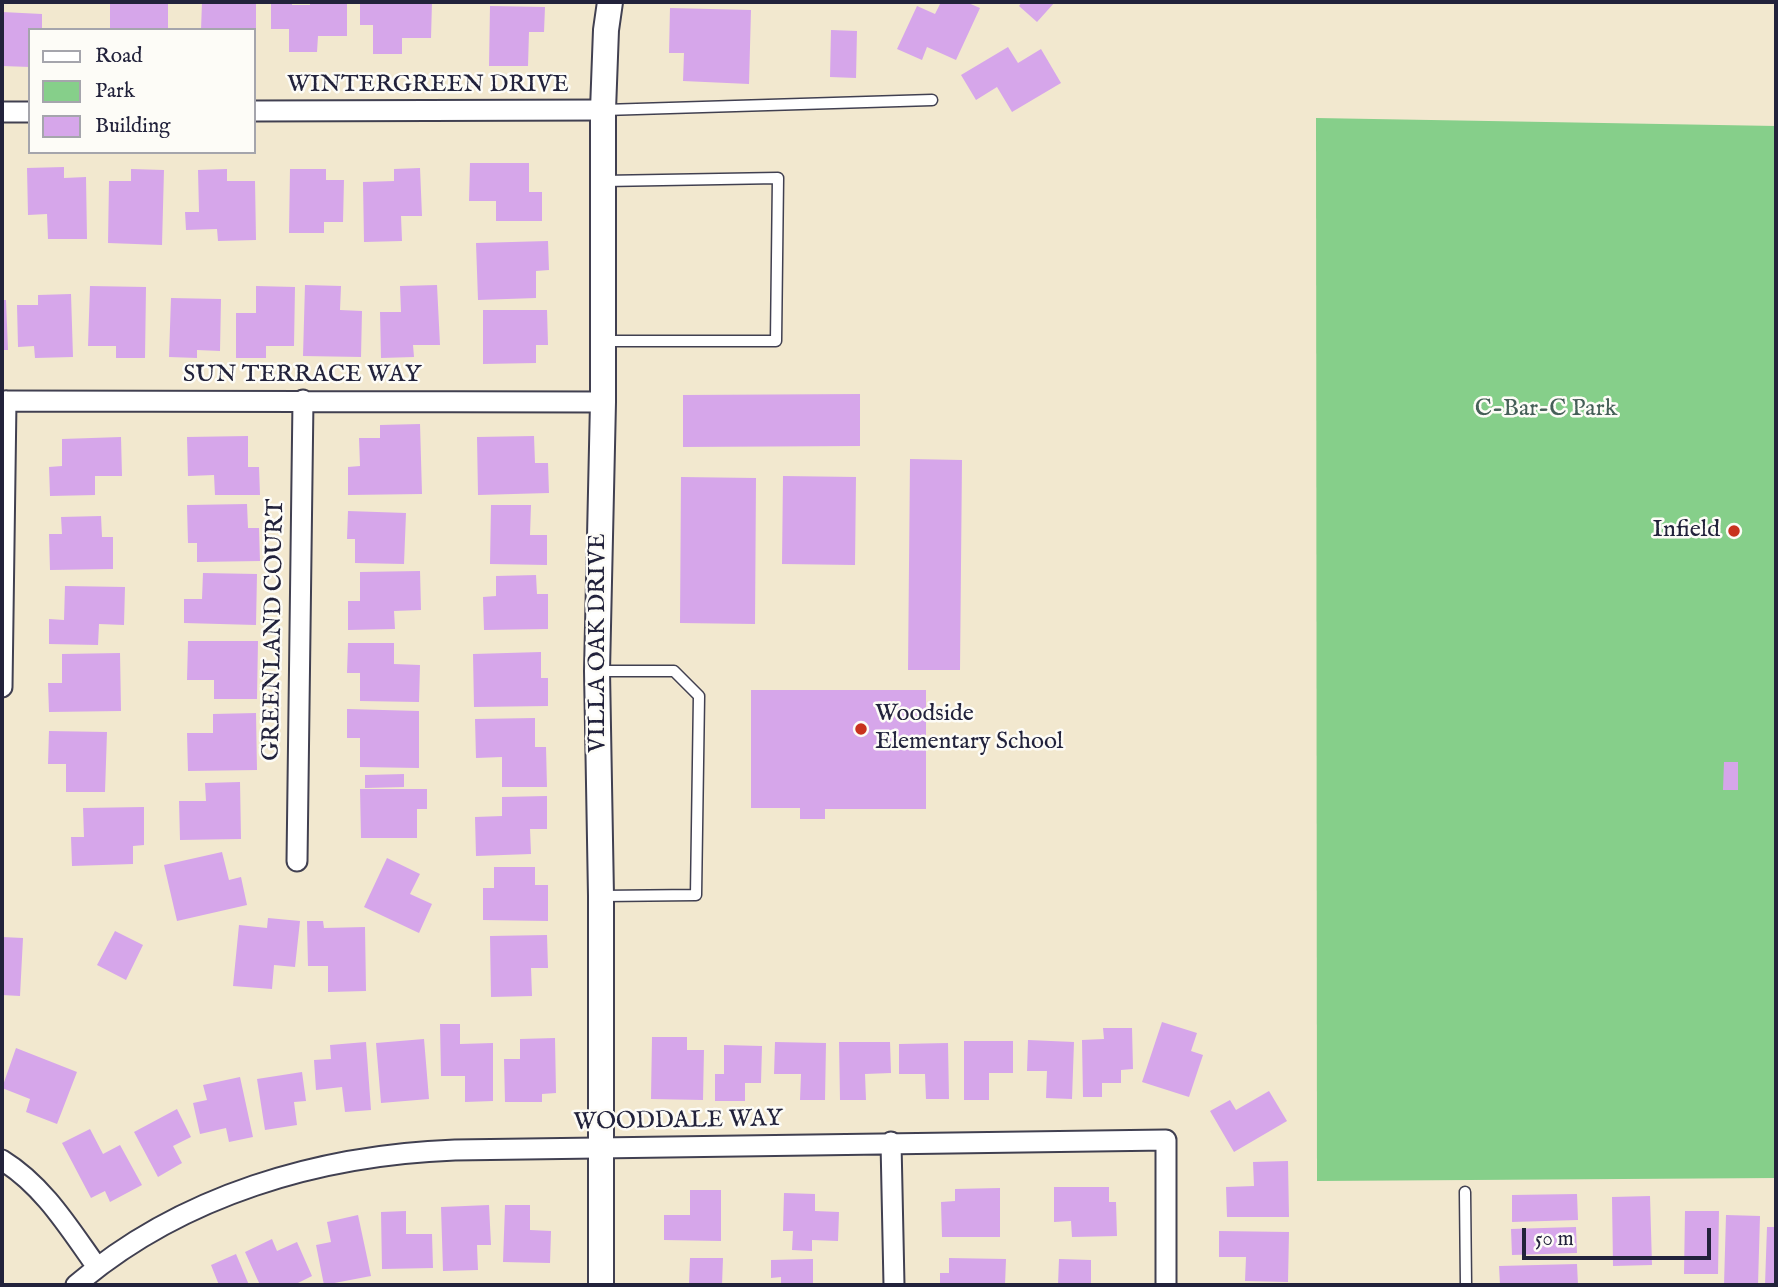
<!DOCTYPE html>
<style>
body{margin:0}
#map{position:relative;width:1778px;height:1287px;overflow:hidden;background:#f2e8cf;font-family:"IM FELL English",serif}
canvas{display:block}
.frame{position:absolute;inset:0;border:4px solid #22223b;pointer-events:none}
.legend{position:absolute;left:28px;top:28px;width:228px;height:126px;box-sizing:border-box;background:#fdfcf7;border:2px solid #a5a5ac;margin:0;padding:9px 12px;list-style:none;font-size:21px;color:#22223b}
.legend li{display:flex;align-items:center;gap:14px;height:35px}
.legend b{width:35px;border:2px solid #a5a5ac}
.scale{position:absolute;left:1522px;top:1228px;width:189px;height:32px;box-sizing:border-box;border:4px solid #22223b;border-top:0;padding-left:9px;font-size:21px;line-height:24px;white-space:nowrap;color:#22223b;-webkit-text-stroke:5px #fdfcf7;paint-order:stroke}
</style>
<div id="map">
<canvas width="1778" height="1287"></canvas>
<div class="frame"></div>
<ul class="legend">
<li><b style="height:9px;background:#fff"></b>Road</li>
<li><b style="height:19px;background:#86cf8a"></b>Park</li>
<li><b style="height:19px;background:#d6a6ea"></b>Building</li>
</ul>
<div class="scale">50 m</div>
</div>
<script>
const ctx = document.querySelector('canvas').getContext('2d');
ctx.lineJoin = 'round';
function paint(path, color) {
  ctx.fillStyle = color;
  ctx.fill(path, 'evenodd');
}
function trace(path, color, width, dash) {
  ctx.strokeStyle = color;
  ctx.lineWidth = width;
  ctx.lineCap = dash ? 'butt' : 'round';
  ctx.setLineDash(dash || []);
  ctx.stroke(path);
}
function write(font, color, halo, rows, align = 'center') {
  ctx.font = font + ' "IM FELL English",serif';
  ctx.lineWidth = 5;
  ctx.setLineDash([]);
  ctx.textBaseline = 'middle';
  ctx.strokeStyle = halo;
  ctx.fillStyle = color;
  for (const [text, x, y, turn = 0] of rows) {
    ctx.save();
    ctx.translate(x, y);
    ctx.rotate((+turn || 0) * Math.PI / 180);
    ctx.textAlign = isNaN(turn) ? turn : align;
    if (halo) ctx.strokeText(text, 0, 0);
    ctx.fillText(text, 0, 0);
    ctx.restore();
  }
}
const green = new Path2D(`
 M1316,118l460,8v1052l-459,3z`);
const building = new Path2D(`
 M110,2h58v28h-58z
 M202,2l54,2v26h-55z
 M271,2h21v3h18v-3h37v34h-29l-1,16h-28v-23h-18z
 M393,2h39l-1,36h-29v16h-29v-29h-13v-21h33z
 M941,2h25l14,6 -24,52 -29,-13 -5,13 -25,-11 20,-43 18,8z
 M1022,2h33l-18,20 -18,-16z
 M490,6l55,1 -1,25h-15l-1,34h-39z
 M670,8l81,2 -2,74 -66,-3 1,-28h-15z
 M2,12l40,2v16h-12v37l-28,-1z
 M831,30l26,1 -1,47 -26,-1z
 M1008,47l10,16 23,-14 20,34 -49,29 -15,-25 -21,13 -15,-25z
 M470,163h59v29h13v29h-46v-20h-27z
 M64,167v11l22,-1 1,62h-39l-1,-25 -19,1 -1,-47z
 M420,168l2,48h-21l1,25 -38,1 -1,-60 31,-1v-12z
 M131,169l33,1 -2,75 -54,-2 1,-62h22z
 M227,169v12h28l1,59 -38,1 -1,-12 -31,1 -1,-18h14l-1,-42z
 M290,169h36v11h18l-1,42h-19v11h-35z
 M548,241l1,29 -13,1v27l-58,2 -2,-57z
 M305,285l36,1 -1,24 22,1 -1,46 -58,-1z
 M437,285l3,60h-27l1,12 -33,1 -1,-46h21l-1,-26z
 M90,286l56,1 -1,71h-29v-12h-28z
 M256,286l39,1 -1,59h-28v12h-30v-45h20z
 M71,294l2,63 -38,1 -1,-12 -16,1 -1,-42h21v-10z
 M171,298l50,1 -1,52 -23,-1v8l-28,-1z
 M2,300h4l2,50h-6z
 M483,310h64l1,35h-12v18l-53,1z
 M860,394v52l-177,1v-52z
 M420,424l2,70 -74,1v-28l12,-1 -1,-28h21v-13z
 M248,436v31h11l1,28h-45l-1,-20 -26,1 -1,-39z
 M534,436l1,27h13l1,30 -71,2 -1,-58z
 M121,437l1,39h-27v19l-45,1 -1,-29 13,-1v-27z
 M910,459l52,1 -2,210h-52z
 M783,476l73,1 -1,88 -73,-1z
 M681,477l75,1 -1,146 -75,-1z
 M247,504l1,24h11l1,33 -63,1v-19h-9l-1,-38z
 M491,505h40l-1,30h17v30l-57,-1z
 M348,511l58,2 -2,51 -49,-1v-24h-8z
 M101,516l1,21h11v32l-63,1 -1,-36h13l-1,-17z
 M420,571l1,39 -27,1 1,18 -47,1v-29h12v-29z
 M203,573l54,1 -1,51 -72,-2v-24h18z
 M536,575l1,19h11v35l-64,1 -1,-33 13,-1v-20z
 M65,586l60,1 -1,38 -25,-1 -1,21 -49,-1v-25l15,1z
 M188,641h70l-1,58h-43v-19h-27z
 M348,643h46v21l26,1 -1,37 -59,-1v-28h-13z
 M541,652v26h7v28l-74,1 -1,-53z
 M120,653l1,58 -72,1 -1,-29h14v-29z
 M751,690h175v119h-101v10h-25v-11h-49z
 M347,709l72,2v57l-59,-1v-29h-13z
 M256,713l1,57 -69,1 -1,-38h26v-19z
 M535,718v29h11l1,40h-45v-30l-26,1 -1,-39z
 M49,731l58,1 -2,60h-39v-28h-18z
 M1724,762h14v28h-15z
 M404,774v13l-39,1v-13z
 M240,782l1,57 -61,1 -1,-39h27l-1,-18z
 M360,789h67v20h-10v29h-56z
 M547,796v33h-17l1,25 -55,2 -1,-39 27,-1v-19z
 M144,807v38l-11,1v18l-61,2 -1,-29h13l-1,-29z
 M222,852l7,28 12,-3 6,28 -70,16 -13,-56z
 M387,858l33,16 -10,20 22,10 -13,29 -55,-26z
 M494,867h41v18h13v36l-65,-1v-32h11z
 M268,918l32,3 -5,46 -21,-2 -2,24 -39,-3 6,-61 28,3z
 M307,921h16l1,7 41,-1 1,64 -38,1v-26h-20z
 M115,931l28,14 -17,35 -29,-15z
 M547,935l1,33h-17l1,28 -41,1 -1,-61z
 M2,937l21,1 -3,58 -18,-1z
 M1162,1022l35,11 -6,18 12,4 -14,42 -47,-15z
 M440,1024h20v20l33,-1v58l-28,1v-26h-24z
 M1103,1028h29l1,41 -12,1v13h-19v14h-19l-1,-57 22,-1z
 M652,1037h35v13h17l-1,50 -52,-1z
 M555,1038l1,55 -14,1v8h-37l-1,-43h16v-20z
 M424,1039l5,60 -48,4 -5,-60z
 M1028,1040l46,2 -2,57 -26,-1 1,-27h-20z
 M964,1041h49v32h-24v27h-25z
 M366,1042l5,68 -26,2 -3,-25 -26,3 -2,-30 17,-1 -1,-14z
 M775,1042l51,1 -1,57h-25l1,-26h-27z
 M839,1042h51l1,31 -26,1 1,26h-26z
 M948,1043l1,56h-23l-1,-25h-26v-30z
 M724,1045l38,1 -1,37h-16v18h-30v-27h9z
 M16,1048l61,24 -20,52 -31,-12 4,-13 -28,-11z
 M302,1072l4,29 -12,1 3,23 -32,5 -8,-51z
 M240,1077l13,60 -24,5 -3,-14 -26,6 -7,-31 14,-3 -4,-15z
 M1269,1091l18,30 -53,31 -24,-41 20,-11 6,10z
 M177,1109l14,28 -18,9 9,17 -24,14 -24,-45z
 M90,1129l13,25 17,-9 22,40 -32,17 -5,-11 -14,7 -29,-55z
 M1288,1161l1,56h-62l-1,-30 28,-1 -1,-24z
 M1054,1187h55v15h7l1,34 -45,1 -1,-16 -17,1z
 M1000,1188v49h-58l-1,-35 14,-1v-12z
 M690,1190h31v51l-57,-1v-25h26z
 M784,1193l31,1v17l24,1 -1,29 -26,-1v11l-20,-1 1,-19h-10z
 M1577,1194l1,26 -66,2v-27z
 M1650,1196l2,69 -39,1 -1,-69z
 M489,1205l2,40h-14l1,25 -35,1 -2,-64z
 M505,1205h25v25l21,1 -1,32 -47,-1z
 M406,1211v23h26l1,34 -51,1 -1,-57z
 M1685,1211h34l-1,63h-34z
 M358,1215l13,61 -47,9 -8,-40 15,-3 -4,-20z
 M1726,1215l34,1 -2,69h-34z
 M1576,1227l1,26 -65,2 -1,-26z
 M1767,1227h9v58h-11z
 M1219,1231l70,1 -1,50 -43,-1 1,-24h-27z
 M272,1239l5,12 20,-9 15,34 -14,7 1,2h-39l-15,-33z
 M236,1254l13,31h-30l-8,-20z
 M690,1258h33l-1,27h-33z
 M949,1258l57,1 -1,26h-65v-12h9z
 M813,1259v26h-32v-8l-10,1v-18z
 M1059,1259l32,1v25h-33z
 M1577,1264l1,21h-78l-1,-19z`);
const service = new Path2D(`
 M604,110l328,-10
 M603,341h173l2,-163 -174,3
 M598,671h76l25,25 -3,199 -94,1
 M1465,1192l1,93`);
const minor = new Path2D(`
 M254,111l349,-1
 M2,112h28
 M2,401l601,1
 M2,687l4,-286
 M297,861l6,-461
 M891,1142l3,143
 M2,1160c42,26 67,68 95,107
 M76,1285c105,-90 244,-130 379,-135l711,-10v145`);
const tertiary = new Path2D(`
 M601,1285v-389l-4,-225 6,-269v-292l3,-80 4,-28`);
const markers = [
 [1734,531,7,"#c8321e"],
 [861,729,7,"#c8321e"]
];
const streetNames = [
 ["WINTERGREEN DRIVE",428,86],
 ["SUN TERRACE WAY",302,376],
 ["GREENLAND COURT",275,630,-89],
 ["VILLA OAK DRIVE",599,643,-90],
 ["WOODDALE WAY",678,1122,-1]
];
const parkNames = [
 ["C-Bar-C Park",1546,410]
];
const poiNames = [
 ["Infield",1720,531],
 ["Woodside",875,715,"left"],
 ["Elementary School",875,743,"left"]
];
paint(green, '#86cf8a');
paint(building, '#d6a6ea');
trace(service, '#414051', 13);
trace(minor, '#414051', 23);
trace(tertiary, '#414051', 28);
trace(service, '#fff', 10);
trace(minor, '#fff', 19);
trace(tertiary, '#fff', 24);
for (const [x, y, r, color] of markers) {
  const dot = new Path2D();
  dot.arc(x, y, r, 0, 2 * Math.PI);
  ctx.fillStyle = color;
  ctx.fill(dot);
  trace(dot, '#fdfcf7', 2.5);
}
write('24px', '#22223b', '#fdfcf7', streetNames);
write('24px', '#455f57', '#fdfcf7', parkNames);
write('24px', '#22223b', '#fdfcf7', poiNames, 'right');
</script>
